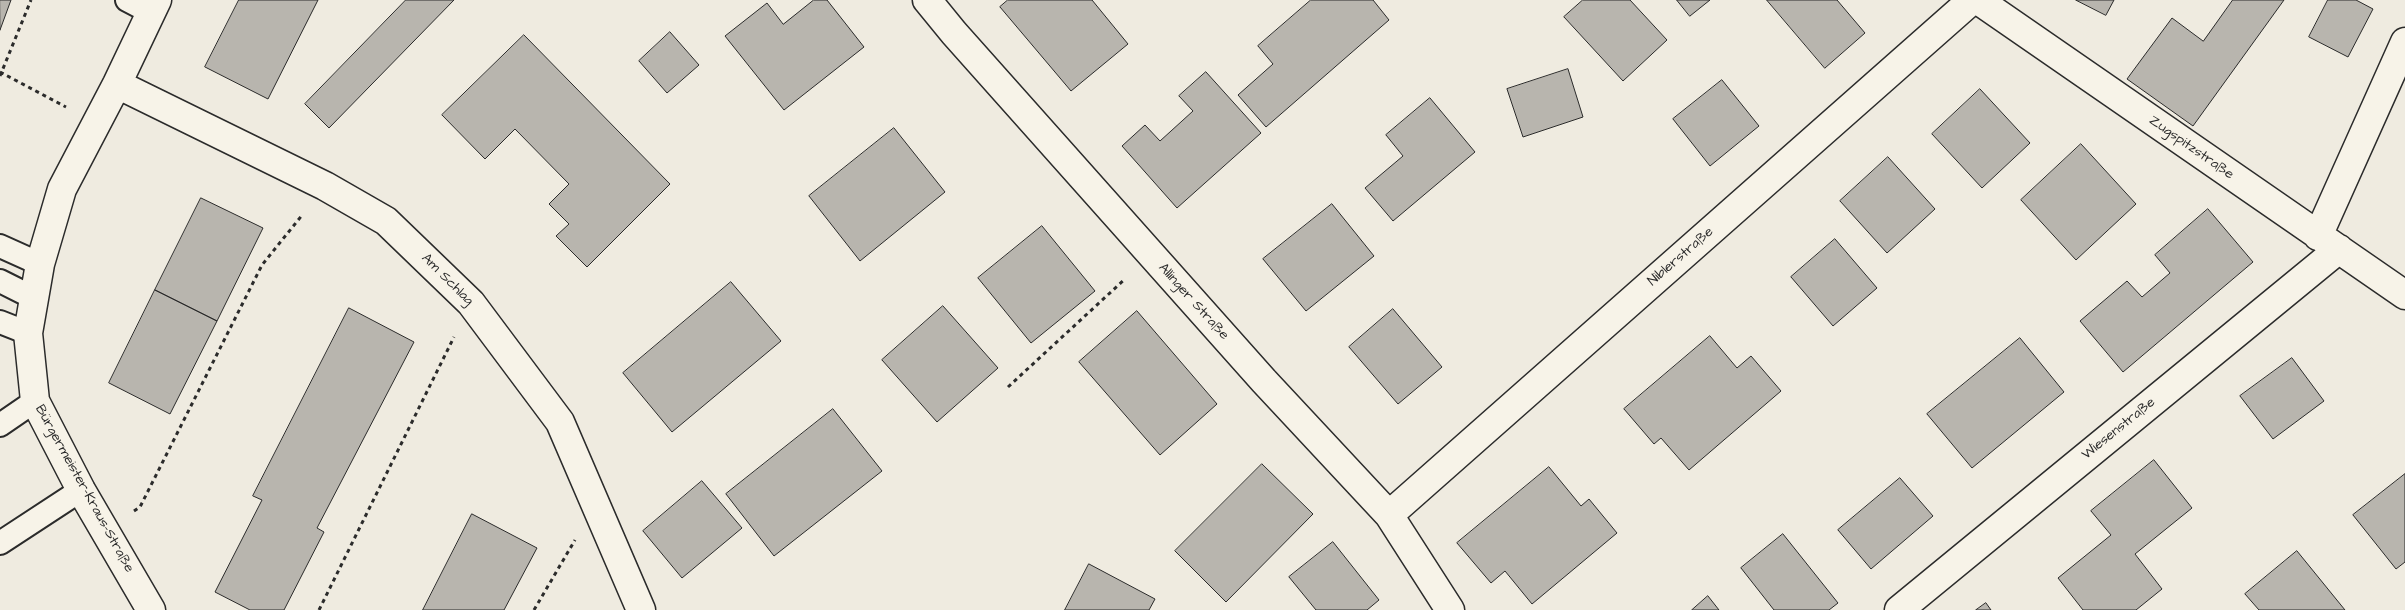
<!DOCTYPE html>
<meta charset="utf-8">
<style>
body{margin:0}
canvas{display:block;background:#efebe0}
</style>
<canvas width="2405" height="610"></canvas>
<script>
const ctx = document.querySelector('canvas').getContext('2d');
ctx.lineJoin = 'round';
function paint(path, color) {
  ctx.fillStyle = color;
  ctx.fill(path, 'evenodd');
}
function trace(path, color, width, dash) {
  ctx.strokeStyle = color;
  ctx.lineWidth = width;
  ctx.lineCap = dash ? 'butt' : 'round';
  ctx.setLineDash(dash || []);
  ctx.stroke(path);
}
function write(font, color, halo, rows, align = 'center') {
  ctx.font = font + ' "Architects Daughter",sans-serif';
  ctx.lineWidth = 4;
  ctx.setLineDash([]);
  ctx.textBaseline = 'middle';
  ctx.strokeStyle = halo;
  ctx.fillStyle = color;
  for (const [text, x, y, turn = 0] of rows) {
    ctx.save();
    ctx.translate(x, y);
    ctx.rotate((+turn || 0) * Math.PI / 180);
    ctx.textAlign = isNaN(turn) ? turn : align;
    if (halo) ctx.strokeText(text, 0, 0);
    ctx.fillText(text, 0, 0);
    ctx.restore();
  }
}
const building = new Path2D(`
 M0,0h11l-11,30z
 M239,0h79l-50,99 -63,-32z
 M406,0h48l-125,128 -24,-24z
 M814,0h13l37,47 -80,63 -59,-74 42,-33 16,21z
 M1008,0h84l36,44 -57,47 -71,-84z
 M1311,0h62l16,20 -123,107 -28,-32 35,-31 -15,-18z
 M1583,0h47l37,40 -44,41 -59,-64z
 M1677,0h33l-20,16z
 M1767,0h70l28,33 -40,35z
 M2076,0h38l-8,15z
 M2233,0h51l-91,126 -66,-47 45,-61 31,23z
 M2328,0h28l17,9 -25,48 -39,-20z
 M670,32l29,33 -32,28 -28,-32z
 M524,35l146,149 -83,83 -31,-31 13,-12 -20,-20 20,-20 -54,-55 -30,30 -43,-44z
 M1568,69l15,48 -60,20 -16,-48z
 M1206,72l55,61 -84,75 -55,-62 23,-21 15,16 33,-30 -14,-15z
 M1722,80l37,46 -49,40 -37,-47z
 M1980,89l50,54 -48,45 -50,-54z
 M1430,98l45,54 -82,69 -28,-33 38,-32 -17,-21z
 M894,128l51,64 -85,69 -51,-65z
 M2081,144l55,60 -60,56 -55,-60z
 M1888,157l47,52 -48,44 -47,-52z
 M201,198l62,30 -46,93 -62,-31z
 M1332,204l42,52 -68,55 -43,-52z
 M2208,209l45,53 -130,110 -43,-51 47,-40 15,16 28,-24 -15,-18z
 M1042,226l53,65 -64,52 -53,-65z
 M1835,239l42,49 -44,38 -42,-49z
 M731,282l50,59 -109,91 -49,-59z
 M155,290l62,31 -47,93 -61,-31z
 M943,306l55,62 -61,54 -55,-62z
 M349,308l65,34 -97,186 7,4 -40,78h-34l-35,-18 47,-92 -9,-4z
 M1393,309l49,58 -44,37 -49,-57z
 M1137,311l80,93 -57,51 -81,-93z
 M1710,336l27,32 14,-12 30,35 -92,79 -28,-32 -7,6 -30,-35z
 M2020,338l44,54 -92,76 -45,-54z
 M2292,358l32,43 -51,38 -33,-43z
 M833,409l49,62 -108,85 -48,-62z
 M2154,460l38,48 -57,46 27,35 -26,21h-53l-25,-32 53,-43 -20,-24z
 M1262,464l51,50 -87,88 -51,-51z
 M1549,467l32,39 8,-7 28,34 -85,71 -27,-33 -14,12 -34,-40z
 M2405,474v88l-9,7 -43,-54z
 M1900,478l33,38 -62,53 -33,-39z
 M702,481l40,47 -60,50 -39,-47z
 M472,514l65,34 -33,62h-81z
 M1783,534l55,69 -9,7h-55l-33,-42z
 M1333,542l46,58 -12,10h-51l-27,-33z
 M2297,551l48,59h-86l-14,-16z
 M1089,564l66,35 -6,11h-84z
 M1708,596l11,14h-27z
 M1986,603l5,7h-15z`);
const path = new Path2D(`
 M0,72l66,35
 M0,76l31,-76
 M1008,387l117,-108
 M134,511l6,-4 122,-242 41,-51
 M319,610l135,-273
 M534,610l41,-70`);
const service = new Path2D(`
 M127,0l23,12
 M0,246l40,18
 M0,281l34,17
 M0,322l28,11
 M0,425l35,-24
 M0,543l81,-53`);
const minor = new Path2D(`
 M927,0l27,33 310,348 125,134 61,95
 M1978,0l427,295
 M117,84l208,102 61,35 85,82 89,119 81,188
 M2318,236l87,-194
 M1389,515l583,-515
 M151,610l-70,-120 -46,-89 -7,-68 12,-69 22,-75 55,-105 40,-84
 M1899,610l440,-361`);
const streetNames = [
 ["Zugspitzstraße",2191,148,35],
 ["Niblerstraße",1681,257,-41],
 ["Am Schlag",447,280,45],
 ["Allinger Straße",1193,302,48],
 ["Wiesenstraße",2119,429,-39],
 ["Bürgermeister-Kraus-Straße",84,489,61]
];
paint(building, '#b8b5ae');
trace(building, '#2b2b2b', 1);
trace(service, '#2b2b2b', 26);
trace(minor, '#2b2b2b', 31);
trace(path, '#2b2b2b', 3, [4, 4]);
trace(service, '#f7f3e8', 22);
trace(minor, '#f7f3e8', 28);
write('14px', '#2b2b2b', '#f7f3e8', streetNames);
</script>
